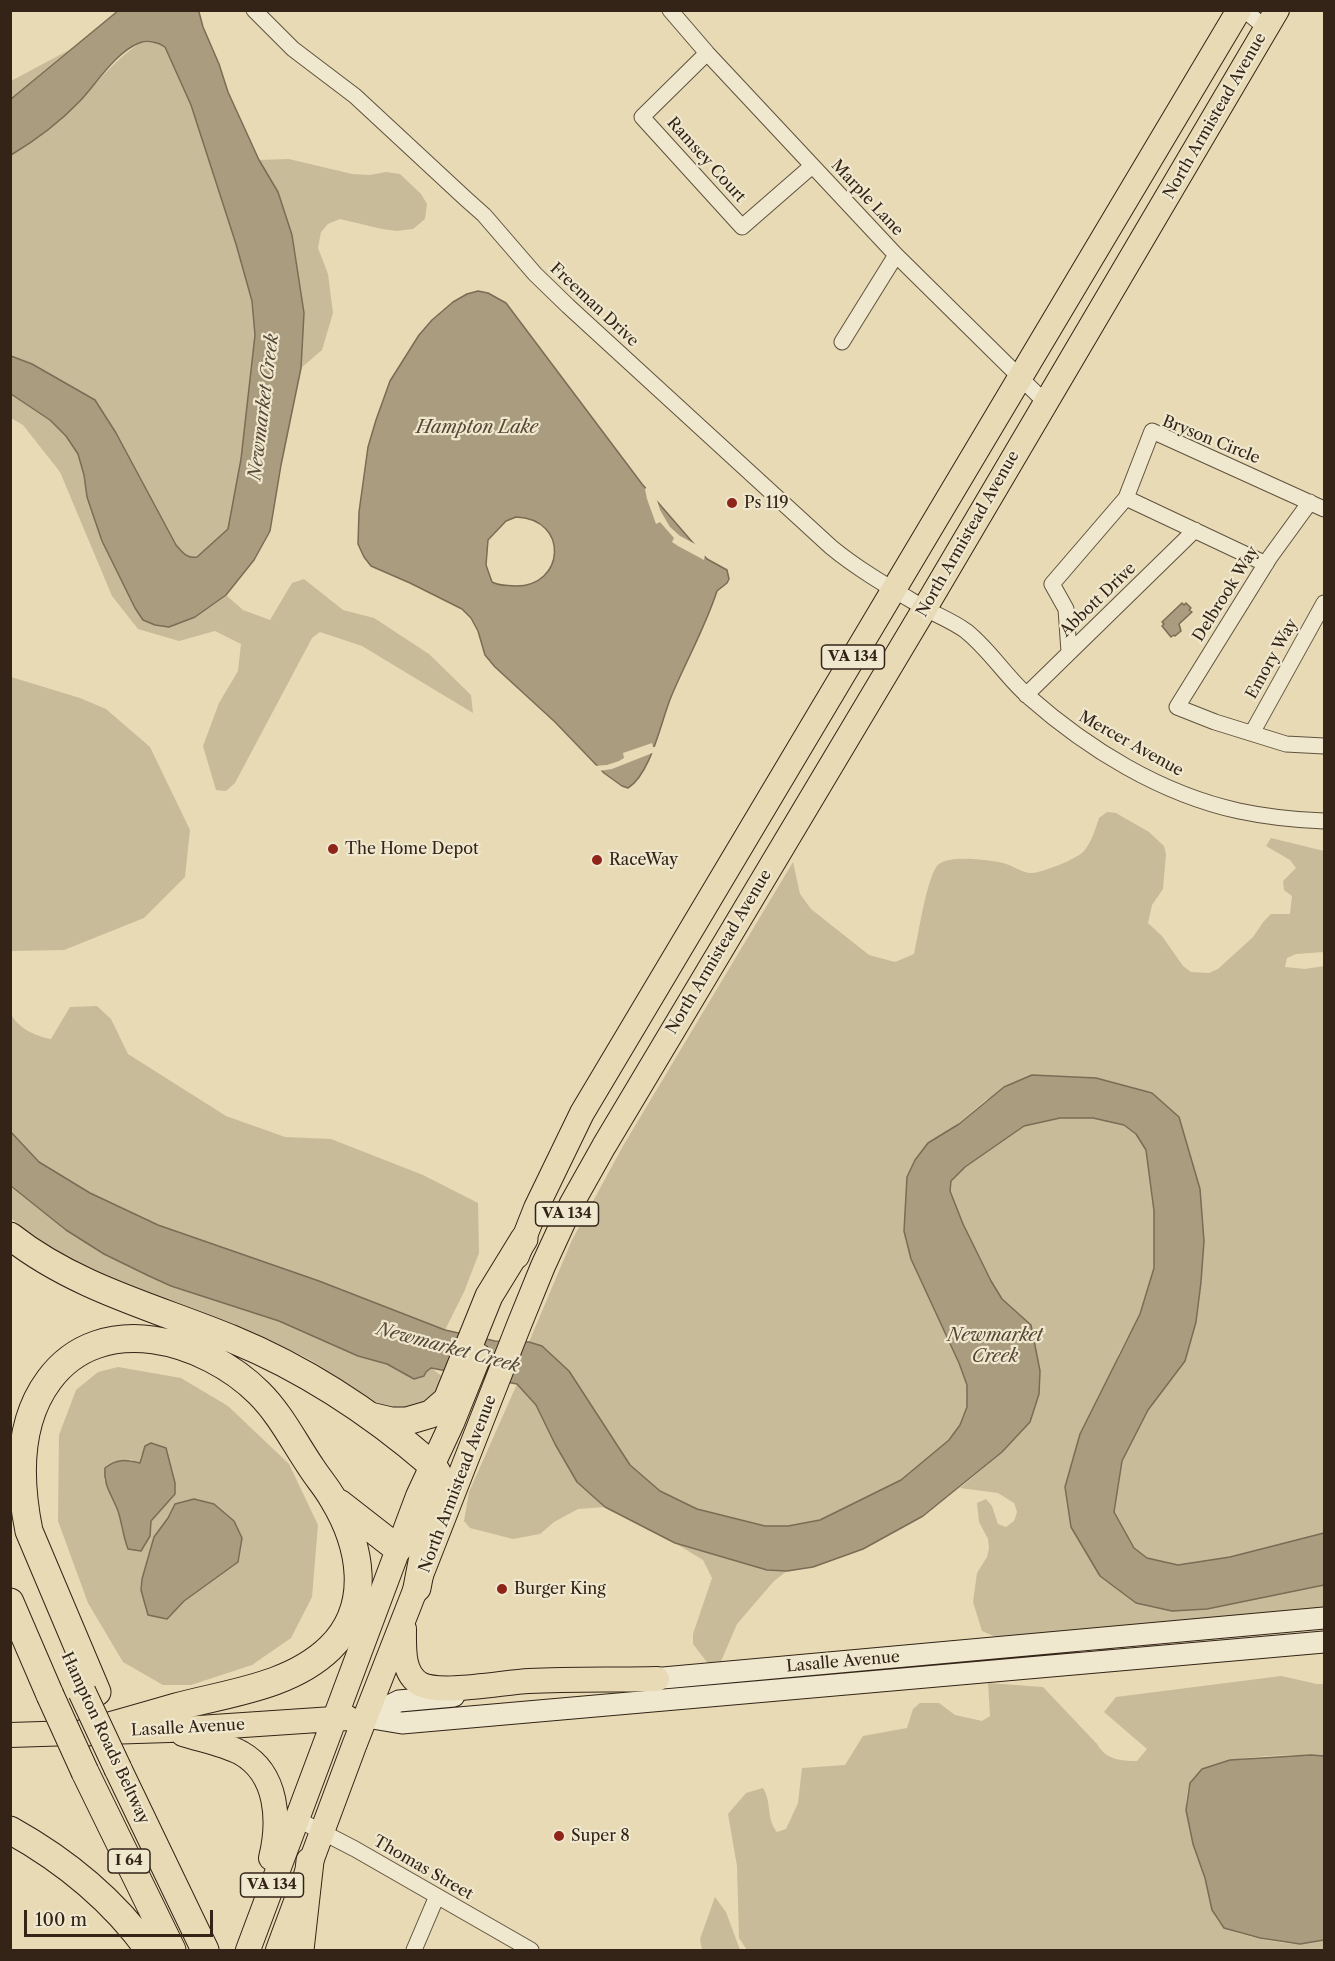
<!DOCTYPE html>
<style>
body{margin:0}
#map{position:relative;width:1335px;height:1961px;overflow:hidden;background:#e7dab4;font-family:"Libre Caslon Text",serif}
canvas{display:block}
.frame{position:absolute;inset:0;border:12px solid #332417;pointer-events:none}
.scale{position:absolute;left:24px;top:1910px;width:189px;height:27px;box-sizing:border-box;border:3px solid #332417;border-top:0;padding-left:8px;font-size:18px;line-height:21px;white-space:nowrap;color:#332417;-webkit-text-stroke:4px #efe7ce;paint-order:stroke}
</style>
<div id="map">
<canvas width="1335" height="1961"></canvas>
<div class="frame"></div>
<div class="scale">100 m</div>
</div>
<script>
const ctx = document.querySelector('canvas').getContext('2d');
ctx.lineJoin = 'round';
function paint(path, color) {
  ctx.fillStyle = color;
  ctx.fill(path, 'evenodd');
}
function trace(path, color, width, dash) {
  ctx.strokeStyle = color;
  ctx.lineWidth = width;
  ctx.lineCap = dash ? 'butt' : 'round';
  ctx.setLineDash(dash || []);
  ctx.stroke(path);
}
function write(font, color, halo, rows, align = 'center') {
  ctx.font = font + ' "Libre Caslon Text",serif';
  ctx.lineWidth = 4.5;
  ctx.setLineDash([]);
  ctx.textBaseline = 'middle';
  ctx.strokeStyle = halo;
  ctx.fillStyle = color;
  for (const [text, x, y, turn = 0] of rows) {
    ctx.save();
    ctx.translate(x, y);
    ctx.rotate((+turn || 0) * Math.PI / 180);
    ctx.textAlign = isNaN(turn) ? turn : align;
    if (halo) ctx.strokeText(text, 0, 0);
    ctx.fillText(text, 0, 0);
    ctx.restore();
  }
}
const green = new Path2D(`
 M140,43h19l6,4 11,23 15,35 45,139 16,57 3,34 -14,124 -13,71 -31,27c-10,2 -15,-5 -21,-12l-60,-111 -21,-34 -63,-36 -21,-8v-201c25,-16 48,-32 69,-54 21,-23 34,-40 60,-58z
 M69,50l-58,49v-18z
 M289,159l63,15 18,1 16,-3 14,2 21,20 6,10 -2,15 -12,10 -16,2 -15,-2 -42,-10 -12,5 -7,8 -3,16 10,26 5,39 -11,37 -21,18 3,-55 -26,-121 -19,-32z
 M11,394l39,26 16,16 12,18 6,21 3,22 15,44 33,67 60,9 31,-22 17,15 27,10 22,-37 12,-4 39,31 31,8 55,36 42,41 2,18 -111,-67 -42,-14 -8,6 -77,145 -9,8 -10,-1 -13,-44 16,-43 19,-32 3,-27 -26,-13 -36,10 -41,-12 -26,-33 -52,-124 -37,-47 -12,-7z
 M11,677l69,21 26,11 44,38 40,83 -5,47 -41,41 -80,32 -53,1z
 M1107,812l9,1 33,19 15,14 2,8 -3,35 -11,16 -4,18 14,13 21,30 8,6 18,1 9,-4 35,-32 11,-16 7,-7h19l2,-18 -8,-6 -1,-9 13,-13 -6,-8 -24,-14 5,-8 53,13v101l-28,2 -9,4 -2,9 20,2 19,-3v567l-94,24 -52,8 -31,-7 -13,-10 -20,-36 8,-51 26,-51 37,-50 11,-39 5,-39 -49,-189 -56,-15 -35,-2 -75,24 -71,60 -8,17 -3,54 7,28 48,104 8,22v22l-7,18 -11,15 -48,40 -81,40 -32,6h-23l-68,-17 -37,-18 -30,-26 -61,-94 -27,-25 -13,-4 43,-102 51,-94 170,-284 7,32 11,15 58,46 26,7 19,-8c4,-18 13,-76 23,-88 10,-12 52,-6 66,-3 9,2 18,9 26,10 11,1 48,-14 55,-22 8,-10 11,-21 15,-33z
 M97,1006l14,13 17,35 98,62 59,21 46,2 92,36 55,28 1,50 -15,39 -19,38 -287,-105 -68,-32 -51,-31 -28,-31 -1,-119c7,16 25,24 41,27l19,-32z
 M1060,1118h33l31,7 12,9 10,16 8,61v57l-14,46 -21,39 -48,174 136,82 117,-24v23l-328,29 -14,-6 -9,-29 4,-29 10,-16 2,-9 -1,-9 -9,-17 -2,-19 9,-4 6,7 6,18 8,3 8,-6 3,-9 -3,-9 -16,-10 -38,-5 42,-36 28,-30 10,-51 -9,-46 -29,-26 -11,-18 -28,-57 -13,-33 1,-10 14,-14 59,-41z
 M10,1186l56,44 105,56 108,35 79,35 29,8 27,15 17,-11 12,9c-3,19 -35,37 -53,33 -33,-7 -56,-38 -85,-53 -40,-20 -87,-39 -130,-55 -58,-22 -118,-41 -164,-84z
 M118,1367l63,11 47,28 61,58 29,61 -6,72 -21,41 -39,27 -61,20h-28l-40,-23 -35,-59 -30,-82 1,-86 17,-45 22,-18zM141,1455l30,14 4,14v11l-24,27 -1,15 -22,13 -10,-38 -14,-32 26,-20 10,4zM206,1503l8,1 12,67 -42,30 -17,18 -19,-4 -1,-54 4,-8 3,-16 15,-19 6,-14z
 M517,1384l19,21 19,39 22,38 28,25 -27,2 -24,13 -14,12 -27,5 -43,-11 -6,-7 5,-29z
 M675,1543l92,27 20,1 -13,10 -37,43 -18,42h-9l-17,-22v-10l19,-56 -9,-18z
 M1281,1676l36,8h7v72c-29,-2 -119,-3 -133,26 -13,25 5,69 13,93 5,16 6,45 22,53 14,8 60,17 76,16 7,-1 15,-3 22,-4v10h-577l-8,-12 -2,-72 -9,-52 18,-21 17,-5c9,14 3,31 14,44l9,-3 12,-26 4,-35 43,-3 18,-29 44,-8 6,-19 7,-6h19l16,12 27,6 8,-5 -2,-33 55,4 54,57c9,16 24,17 40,17l10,-12 -43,-37 12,-15z
 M715,1897l11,15 14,38h-38l-2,-11z`);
const water = new Path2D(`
 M119,10h79l1,2 4,15 16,37 9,28 31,68 19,32 14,43 12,78 -3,55 -20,97 -11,66 -16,29 -28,35 -31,22 -26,10 -14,-2 -12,-5 -8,-12 -33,-67 -15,-44 -3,-22 -6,-21 -12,-18 -16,-16 -39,-26v-38l21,8 63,36 21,33 60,112c6,7 11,14 21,12l31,-28 13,-70 14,-124 -3,-34 -16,-57 -45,-139 -26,-58c-7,-5 -17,-7 -26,-4 -23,9 -43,41 -59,58 -21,22 -44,39 -69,54v-56z
 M478,291l10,2 18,10 136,181 65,75 20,11 2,9 -2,4 -10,8c-12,37 -31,70 -46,106 -10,24 -20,77 -43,91l-6,-2 -18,-13 -49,-51 -60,-55 -10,-12 -7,-24 -7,-13 -9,-9 -52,-26 -39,-17 -7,-9 -6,-13 1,-32 9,-65 8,-27 14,-39 29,-46 13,-15 21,-18 14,-8zM516,517c54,2 49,70 -1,69 -9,-1 -16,0 -23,-4l-6,-17 2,-25 18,-19z
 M1182,603l2,2 2,-2 5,5 -2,2 3,2 -13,12 2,7 -6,5 -1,-1 -3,2 -9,-11 2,-2 -2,-2z
 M1032,1075l64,3 56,15 27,24 21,72 4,52 -3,41 -5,40 -11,39 -37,49 -26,51 -8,51 20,36 13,10 31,7 52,-8 94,-24v52l-117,24 -35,2 -36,-8 -36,-27 -29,-49 -6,-40 15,-53 60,-120 14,-46v-57l-8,-61 -10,-16 -12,-9 -31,-7h-33l-36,8 -59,41 -14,14 -1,10 13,33 28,57 11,18 29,26 9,46 -1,23 -9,28 -28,30 -79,64 -60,33 -50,18 -26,4 -20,-1 -92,-27 -70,-36 -28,-25 -22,-38 -19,-39 -19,-21 -86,-16 -5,4 -2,4 -10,3 -27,-15 -29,-8 -79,-35 -108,-35 -22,-10 -45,-22 -38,-24 -55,-44 -1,-55 29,31 51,31 68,32 161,56 126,49 50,11 34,1 13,4 27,25 61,94 30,26 37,18 68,17h23l32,-6 81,-40 48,-40 11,-15 7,-18v-22l-8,-22 -48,-104 -7,-28 3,-54 8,-17 13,-17 31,-19 45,-37z
 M151,1443l15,5 9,35v11l-24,27 -1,15 -9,15 -13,-2c-5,-13 -6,-26 -10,-38 -6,-16 -15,-26 -13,-43 12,-10 21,-8 35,-5l5,-17z
 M194,1499l20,5 20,17 8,17 -4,24 -54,39 -17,18 -19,-4 -7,-25 1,-11 12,-42 14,-19 7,-14z
 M1311,1755l13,1v184l-24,4 -40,-6 -36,-10 -12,-18 -7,-32 -12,-34 -7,-34 4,-27 12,-14 28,-9z`);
const pier = new Path2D(`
 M648,486l7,7 5,17 10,17 10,9 23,12 6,8 -4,-1 -1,5 -26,-14 -6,-4 2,-4 -14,-16 -4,2 -9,-25 -2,-10z
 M652,743l1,4h4l-2,5 -43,17 -13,2 -5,-5 13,-1 12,-4 5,-3 -1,-5z`);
const street = new Path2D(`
 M254,10l39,39 62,47 111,103 18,16 51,59 33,32 263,241c29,24 63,43 95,62 13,7 28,13 40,22 24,19 40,46 63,66 59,52 132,97 210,114 28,6 57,9 85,10
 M670,10l37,43 189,202 149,147
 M1244,10l22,18
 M707,53l-65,64 100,110 70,-61
 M842,342l54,-87
 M1126,498l140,66
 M1310,502l-40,55 -93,150 38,15 71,22 38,2
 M1069,652l-3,-43 -14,-25 74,-86 26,-67 172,78
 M1026,695l169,-165
 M1252,733l72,-130
 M297,1819l58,30 176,101
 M414,1950l23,-54`);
const secondary = new Path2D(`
 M641,1680l683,-62
 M366,1717l33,-16 55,-5
 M366,1717l36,6 922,-81`);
const primary = new Path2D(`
 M517,1256l19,-48 46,-95 657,-1103
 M404,1629c0,19 -2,44 16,55 20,11 84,-2 109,-3 43,-2 86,-1 128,-2
 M183,1734c19,6 41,10 58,19 37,21 39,68 30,105
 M10,1735l159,-5 179,-12
 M248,1950l170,-454 34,-73 27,-67
 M278,1950l76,-204 165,-421 24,-59 29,-63 32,-57 321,-538 352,-598`);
const highway = new Path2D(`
 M10,1236c66,52 147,72 222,103 73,30 141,75 200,126l5,7 3,16 -9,27 -14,73
 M370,1416l21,5h16l24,-7 16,-14 42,-104 35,-57
 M339,1503l59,46
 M10,1602l40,93
 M84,1733c30,-8 61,-17 92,-26 51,-14 114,-20 154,-59 43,-42 31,-103 3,-149 -6,-11 -15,-21 -22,-32 -17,-25 -30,-52 -52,-74 -53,-53 -158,-84 -210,-13 -32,43 -30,102 -20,151l68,161
 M118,1769l87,181
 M85,1772l87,178
 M10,1830c54,30 103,70 139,120
 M300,1950l10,-89`);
const highwayBridge = new Path2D(`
 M82,1692l36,77
 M50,1695l35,77`);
const markers = [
 [732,503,6,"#8f2418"],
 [333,849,6,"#8f2418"],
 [597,860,6,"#8f2418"],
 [502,1589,6,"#8f2418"],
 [559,1836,6,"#8f2418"]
];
const shields = [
 [853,657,63],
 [567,1214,63],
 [129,1861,42],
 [272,1885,63]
];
const shieldNames = [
 ["VA 134",853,657],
 ["VA 134",567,1214],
 ["I 64",129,1861],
 ["VA 134",272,1885]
];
const streetNames = [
 ["North Armistead Avenue",1215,116,-60],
 ["Ramsey Court",706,160,48],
 ["Marple Lane",867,198,47],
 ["Freeman Drive",594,305,43],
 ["Bryson Circle",1211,440,22],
 ["North Armistead Avenue",968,534,-60],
 ["Delbrook Way",1226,594,-58],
 ["Abbott Drive",1098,600,-44],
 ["Emory Way",1272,659,-61],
 ["Mercer Avenue",1131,744,29],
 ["North Armistead Avenue",719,952,-59],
 ["North Armistead Avenue",458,1484,-69],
 ["Lasalle Avenue",843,1662,-5],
 ["Lasalle Avenue",188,1728,-3],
 ["Hampton Roads Beltway",105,1738,65],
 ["Thomas Street",423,1868,30]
];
const poiNames = [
 ["Ps 119",744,503],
 ["The Home Depot",345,849],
 ["RaceWay",609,860],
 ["Burger King",514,1589],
 ["Super 8",571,1836]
];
const waterNames = [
 ["Newmarket Creek",264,407,-83],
 ["Hampton Lake",477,428],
 ["Newmarket",995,1336],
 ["Creek",995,1357],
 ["Newmarket Creek",448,1348,15]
];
paint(green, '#c8bb99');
paint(water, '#aa9c7f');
trace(water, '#7a6c55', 1.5);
paint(pier, '#e7dab4');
trace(street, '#60523e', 17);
trace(secondary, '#332417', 23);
trace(primary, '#332417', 26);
trace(highway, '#332417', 29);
trace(street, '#efe7ce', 15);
trace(secondary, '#efe7ce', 21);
trace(primary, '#e7dab4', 24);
trace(highway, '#e7dab4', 27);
trace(highwayBridge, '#332417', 29, []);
trace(highwayBridge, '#e7dab4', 27);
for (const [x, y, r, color] of markers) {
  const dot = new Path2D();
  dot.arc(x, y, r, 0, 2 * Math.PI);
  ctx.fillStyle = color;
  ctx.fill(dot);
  trace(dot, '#efe7ce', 2);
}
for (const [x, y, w] of shields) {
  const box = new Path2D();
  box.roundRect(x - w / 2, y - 12, w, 24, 4.5);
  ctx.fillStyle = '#efe7ce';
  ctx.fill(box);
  trace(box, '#332417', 1.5);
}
write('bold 15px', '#332417', null, shieldNames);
write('16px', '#332417', '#efe7ce', streetNames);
write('16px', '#332417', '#efe7ce', poiNames, 'left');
write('italic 18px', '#574836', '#efe7ce', waterNames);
</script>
